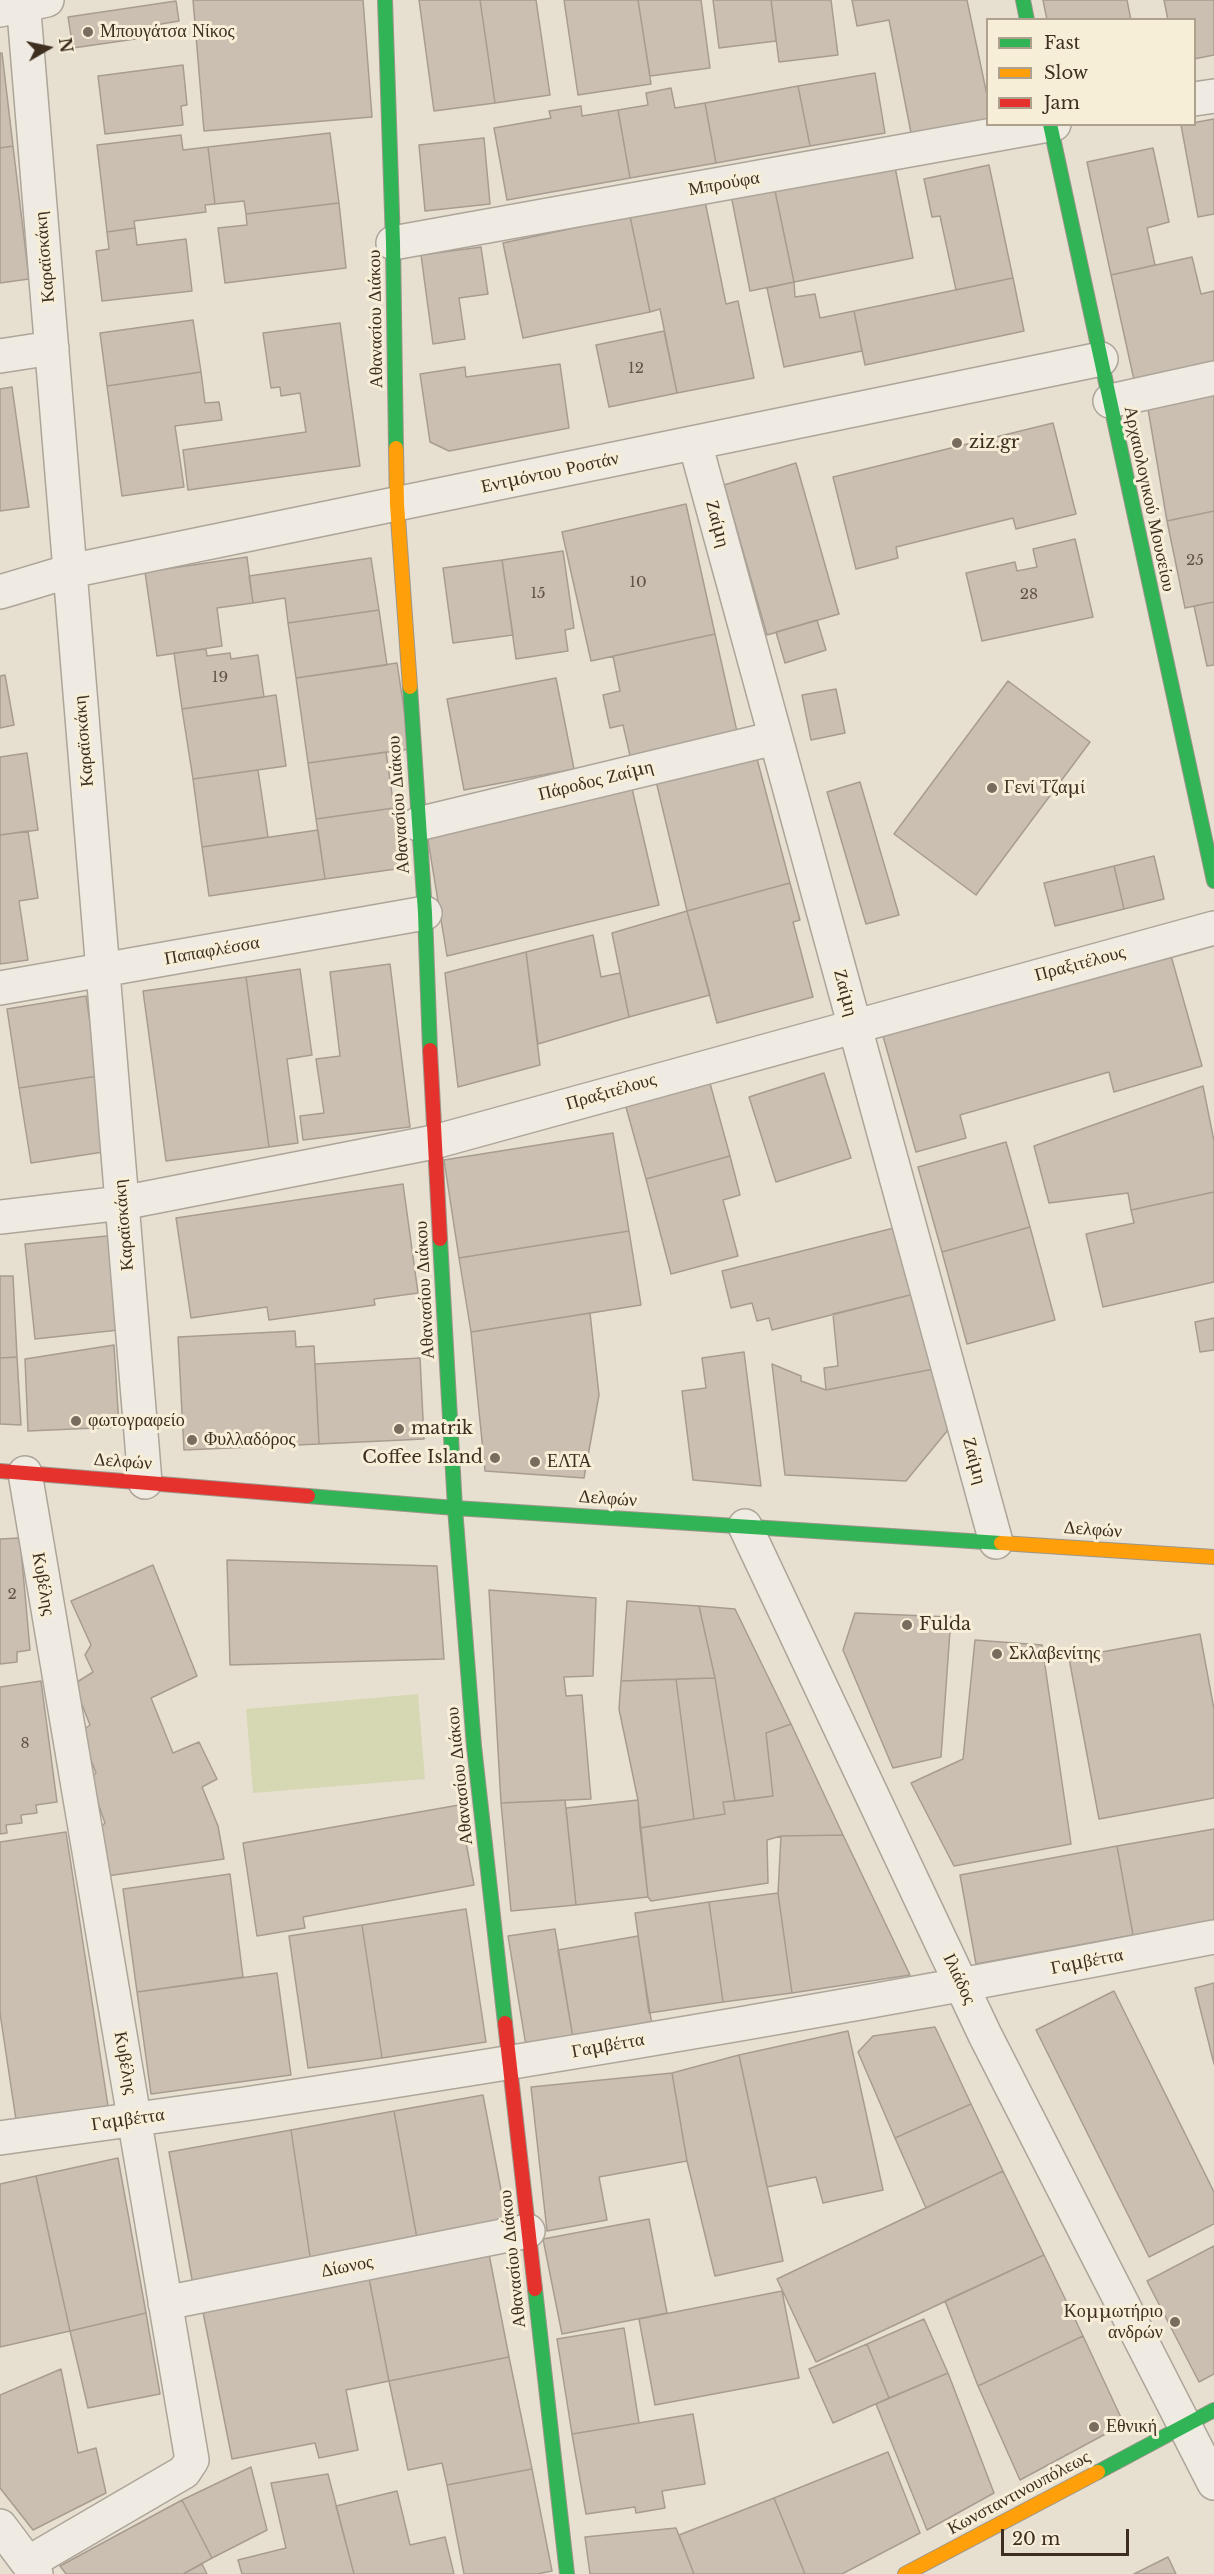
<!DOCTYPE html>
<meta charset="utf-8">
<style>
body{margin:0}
#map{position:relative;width:1214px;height:2574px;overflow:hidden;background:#e7e0d1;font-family:"Libre Baskerville",serif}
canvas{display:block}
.legend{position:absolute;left:986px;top:18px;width:210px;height:108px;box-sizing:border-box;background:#f7eed8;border:2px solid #ada18e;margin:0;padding:8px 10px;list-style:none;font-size:18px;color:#3d2e20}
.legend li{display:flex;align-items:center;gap:12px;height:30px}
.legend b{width:30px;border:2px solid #ada18e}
.north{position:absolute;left:18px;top:18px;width:60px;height:60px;-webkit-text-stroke:4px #f7eed8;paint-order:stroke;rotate:81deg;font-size:16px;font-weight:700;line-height:24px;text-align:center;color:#3d2e20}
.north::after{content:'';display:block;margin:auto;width:21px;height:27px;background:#3d2e20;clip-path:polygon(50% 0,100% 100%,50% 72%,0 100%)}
.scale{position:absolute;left:1001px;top:2529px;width:128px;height:27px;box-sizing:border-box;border:3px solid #3d2e20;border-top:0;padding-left:8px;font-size:18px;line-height:21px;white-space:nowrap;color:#3d2e20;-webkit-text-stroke:4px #f7eed8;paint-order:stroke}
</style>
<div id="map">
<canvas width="1214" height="2574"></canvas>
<ul class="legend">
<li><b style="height:8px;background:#30b455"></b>Fast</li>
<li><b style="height:8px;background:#ff9f0a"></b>Slow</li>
<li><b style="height:8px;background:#e5322d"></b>Jam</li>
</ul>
<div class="north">N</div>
<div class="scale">20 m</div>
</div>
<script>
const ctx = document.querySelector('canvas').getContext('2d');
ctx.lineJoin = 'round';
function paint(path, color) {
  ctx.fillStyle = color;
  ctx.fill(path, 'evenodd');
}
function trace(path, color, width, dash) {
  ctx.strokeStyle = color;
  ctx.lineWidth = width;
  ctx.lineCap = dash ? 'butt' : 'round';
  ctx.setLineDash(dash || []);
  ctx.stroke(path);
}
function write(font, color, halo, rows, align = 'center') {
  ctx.font = font + ' "Libre Baskerville",serif';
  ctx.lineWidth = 6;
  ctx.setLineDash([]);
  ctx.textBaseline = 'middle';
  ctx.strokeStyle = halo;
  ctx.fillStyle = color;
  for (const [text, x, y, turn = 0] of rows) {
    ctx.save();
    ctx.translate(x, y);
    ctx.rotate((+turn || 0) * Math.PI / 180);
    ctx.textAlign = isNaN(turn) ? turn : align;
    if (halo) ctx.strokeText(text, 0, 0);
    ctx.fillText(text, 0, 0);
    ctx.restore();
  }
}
const green = new Path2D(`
 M418,1694l7,85 -172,14 -7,-84z`);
const building = new Path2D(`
 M193,0h170l9,117 -168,14z
 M419,0h61l15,103 -61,8z
 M480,0h56l14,95 -55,8z
 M564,0h74l13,84 -73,11z
 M638,0h63l9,68 -60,8z
 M713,0h58l5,41 -57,7z
 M771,0h60l7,55 -59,7z
 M852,0h115l21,100v24l-76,14 -23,-118 -32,6z
 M1043,0h84l4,20h-84z
 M1164,0h50v55l-20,4v-39h-26z
 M176,1l3,20 -18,3 2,11 -90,13 -5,-31z
 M0,53h2l11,93 -13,2z
 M183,65l4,40 -6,1 2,19 -78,9 -7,-58z
 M875,73l10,60 -75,13 -12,-60z
 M798,86l12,60 -94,17 -11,-60z
 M671,88l4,20 30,-5 11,60 -86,15 -12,-68 30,-5 -2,-12z
 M581,106l1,10 36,-6 12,68 -123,22 -13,-72 57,-10 -2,-7z
 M1214,119v95l-16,3 -17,-92z
 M330,133l9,70 -93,11 -2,-13 -29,3 -7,-57z
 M181,135l2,15 25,-3 7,57 -10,1 1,7 -72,9 1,7 -28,4 -10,-87z
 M484,138l6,66 -65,7 -6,-66z
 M13,146l16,133 -29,4v-135z
 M1153,148l16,74 -22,6 8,37 -44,10 -24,-113z
 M894,162l19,96 -119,24 -20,-96z
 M989,165l24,113 -57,12 -16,-74 -8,1 -8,-38z
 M774,186l20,96 -44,9 -19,-96z
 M705,201l21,103 12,-3 16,77 -77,15 -17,-84 -10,3 -20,-96z
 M339,203l7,65 -121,15 -7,-55 29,-3 -1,-11z
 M630,216l20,96 -127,26 -20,-95z
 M135,228l2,17 49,-6 6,52 -90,10 -6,-50 13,-2 -2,-17z
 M481,247l7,47 -29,4 6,41 -32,5 -12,-89z
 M1192,257l9,37 13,-3v80l-78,18 -25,-114z
 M1013,278l11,53 -159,34 -11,-54z
 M794,282l1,15 20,-3 5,24 34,-7 8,40 -78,16 -17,-79z
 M193,320l8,52 -94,14 -7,-53z
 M340,323l20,143 -172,24 -5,-40 123,-18 -6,-39 -19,3 -1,-9 -9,1 -8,-55z
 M664,331l13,62 -68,14 -13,-62z
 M560,364l9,64 -120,23 -19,-9 -10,-68 45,-7 1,10z
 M201,372l4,31 14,-1 3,18 -47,6 9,61 -62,9 -15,-110z
 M1214,383v128l-47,10 -21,-124z
 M12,387l17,120 -29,4v-122z
 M1053,423l23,91 -60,15 -3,-11 -117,29 2,11 -42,11 -23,-92z
 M796,463l43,151 -72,21 -43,-150z
 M686,504l29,130 -124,27 -29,-129z
 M1214,511v91l-29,6 -18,-87z
 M1075,539l18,78 -111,24 -16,-68 49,-11 2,9 20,-4 -4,-18z
 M563,551l11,77 -9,2 3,21 -52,8 -14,-99z
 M247,557l6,46 -36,5 5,38 -65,10 -12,-84z
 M371,558l8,52 -91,13 -3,-25 -32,5 -4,-27z
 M502,560l11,75 -60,8 -10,-75z
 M1214,602v63l-7,1 -13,-60z
 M379,610l8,55 -91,13 -8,-55z
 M817,620l9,30 -41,13 -9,-31z
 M715,634l23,102 -107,24 -8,-35 -13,3 -7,-33 17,-4 -7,-35z
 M206,649l1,7 23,-3 1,6 27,-4 6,42 -82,12 -8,-56z
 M397,663l13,86 -102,14 -12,-85z
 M5,675l9,50 -14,3v-52z
 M556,678l18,91 -110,21 -17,-91z
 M1008,681l82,61 -114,153 -82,-61z
 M836,689l9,44 -34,7 -9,-45z
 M276,695l10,71 -93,13 -11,-70z
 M386,752l8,56 -78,11 -8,-56z
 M27,753l11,77 -38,5v-78z
 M756,755l34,128 -103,28 -31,-130z
 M258,770l10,67 -66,10 -9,-68z
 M630,780l29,125 -212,51 -21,-128z
 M860,782l39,133 -33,9 -39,-132z
 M394,808l9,60 -78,11 -9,-60z
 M318,830l7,49 -116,17 -7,-49z
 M28,831l10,67 -19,3 9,59 -28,4v-129z
 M1154,856l10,43 -40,10 -10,-43z
 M1114,866l10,43 -69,17 -11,-43z
 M790,883l10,37 -7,2 20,75 -96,26 -30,-112z
 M687,911l23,84 -81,22 -17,-84z
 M593,935l8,42 19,-4 9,44 -91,27 -12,-92z
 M1168,945l34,121 -88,26 -5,-20 -149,43 6,23 -50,14 -37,-130z
 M526,952l14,113 -82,22 -13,-114z
 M390,964l20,163 -107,13 -3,-24 24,-3 -8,-54 24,-3 -10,-84z
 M300,969l12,86 -25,4 11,84 -29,4 -23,-170z
 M246,977l23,170 -103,14 -23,-170z
 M86,996l12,80 -79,12 -12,-79z
 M824,1073l27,85 -75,24 -27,-85z
 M98,1076l12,75 -79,12 -12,-75z
 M708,1076l22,80 -84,23 -22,-79z
 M1203,1086l11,55v51l-83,18 -3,-17 -79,10 -15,-57z
 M613,1133l16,98 -170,27 -15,-98z
 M1006,1142l24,85 -88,25 -24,-85z
 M730,1156l10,39 -17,5 15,56 -67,18 -25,-95z
 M403,1184l15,109 -44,6 1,6 -106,15 -2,-13 -76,11 -15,-100z
 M1214,1192v90l-111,25 -17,-73 48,-11 -3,-13z
 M902,1226l16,67 -146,37 -3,-12 -12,3 -5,-18 -21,5 -9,-37z
 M1030,1227l25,93 -88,24 -25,-92z
 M629,1231l12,74 -170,27 -12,-74z
 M117,1235l11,94 -93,10 -10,-95z
 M0,1276h13l4,81 -17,1z
 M918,1293l21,75 -113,22 -2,-22 14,-2 -5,-52z
 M590,1313l9,82 -15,83 -99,-7 -14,-139z
 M1214,1318v32l-14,2 -5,-30z
 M295,1331l1,16 18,-1 5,98 -135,6 -6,-113z
 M114,1345l5,82 -91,4 -3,-72z
 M744,1352l17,134 -68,-6 -11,-89 24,-3 -4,-30z
 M17,1357l4,68 -21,-1v-66z
 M420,1358l4,81 -105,5 -4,-80z
 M772,1364l29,12v5l25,9 113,-22 13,57 -46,56 -121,-6z
 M20,1538l10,112 -13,2v10l-17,2v-125z
 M227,1560l210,6 7,93 -214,6z
 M153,1565l44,111 -46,22 22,55 26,-11 18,37 -15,8 16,39 6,33 -117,17 -9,-46 7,-7 -16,-45 7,-5 -16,-41 10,-7 -16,-41 19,-12 -8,-17 6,-10 -20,-44z
 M489,1590l107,8 -3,78 -29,1 2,19 16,-1 9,104 -90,4z
 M627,1601l72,5 16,72 -94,3z
 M699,1606l36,3 56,115 -25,9 7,63 -38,5 -20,-123z
 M855,1613l96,4 -10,140 -48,11 -50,-118z
 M1200,1634l14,75v89l-115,21 -30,-161z
 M975,1640l67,5 29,199 -117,22 -43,-83 52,-24z
 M715,1678l20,123 -12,1 2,12 -31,5 -18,-140z
 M676,1679l18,140 -54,9 -2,-28 -19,-91 2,-28z
 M41,1681l16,121 -21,3 1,8 -16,2 1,8 -16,2 1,8 -7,1v-147z
 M791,1724l52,111 -62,1 -14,4 1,43 -117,18 -3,-4 -8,-69 85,-14 -2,-12 50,-6 -7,-63z
 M565,1800l11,105 -65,6 -10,-108z
 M638,1800l10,97 -72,8 -10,-97z
 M459,1805l15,80 -171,32 2,11 -48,8 -14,-93z
 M1214,1829v92l-81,14 -16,-89z
 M66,1832l42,274 -92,14 -16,-107v-171z
 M843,1835l67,140 -118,18 -14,-100 3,-57z
 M1117,1846l16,89 -157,29 -16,-89z
 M230,1874l13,103 -106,15 -14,-103z
 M778,1893l14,100 -69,9 -14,-100z
 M709,1902l14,100 -74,11 -14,-100z
 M466,1909l20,133 -104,16 -20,-133z
 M362,1925l20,133 -74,10 -19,-132z
 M555,1929l18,109 -47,8 -18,-110z
 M638,1936l14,89 -79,13 -15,-88z
 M277,1973l14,102 -140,19 -14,-102z
 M1214,1983v81l-19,-76z
 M1114,1991l100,201v32l-65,33 -113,-227z
 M935,2027l36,77 -76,34 -37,-86 15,-16z
 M848,2031l35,159 -60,13 -7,-26 -49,10 -28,-132z
 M739,2055l44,206 -68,15 -28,-115 -15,-88z
 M672,2073l15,88 -88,16 8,43 -60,11 -16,-144z
 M483,2095l25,132 -90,17 -24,-133z
 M971,2104l32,67 -77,37 -31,-70z
 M394,2111l24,133 -107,19 -20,-133z
 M291,2130l20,133 -118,22 -24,-133z
 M118,2158l28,155 -76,18 -34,-155z
 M1003,2171l41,84 -228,107 -39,-83z
 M36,2176l34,155 -70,16v-163z
 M649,2219l18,94 -105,21 -19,-95z
 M1214,2246v128l-15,8 -52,-101z
 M488,2249l21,108 -120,24 -21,-108z
 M1044,2255l39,81 -105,50 -33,-85z
 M368,2273l21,108 -43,9 12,60 -39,8 -4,-15 -83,16 -30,-152z
 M782,2291l17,87 -144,27 -16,-86z
 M146,2313l14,81 -72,14 -18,-77z
 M924,2319l24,54 -59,25 -22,-54z
 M624,2328l15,95 -67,11 -15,-95z
 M1083,2336l41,88 -104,56 -42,-94z
 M867,2344l22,54 -56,25 -24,-54z
 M509,2357l23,112 -85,16 -5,-22 -34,7 -19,-89z
 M61,2369l17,84 18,-5 10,45 -73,37 -33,-42v-93z
 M948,2373l46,120 -67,37 -51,-126z
 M693,2414l12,70 -43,7 3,17 -29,5 -1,-6 -49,7 -14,-80z
 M888,2452l32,81 -78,41h-37l-31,-76z
 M251,2467l16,63 -55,28 -30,-58z
 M532,2469l20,102 -15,3h-73l-17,-89z
 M328,2474l26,100h-112l-4,-14 48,-12 -15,-65z
 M397,2491l13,54 35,-8 9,37h-100l-18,-68z
 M774,2498l31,76h-111l-15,-39z
 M182,2500l30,58 -29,16h-117l-6,-8z
 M676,2528l18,46h-104l-5,-37z
 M1168,2557l8,17h-42z
 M202,2564l5,10h-24z`);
const street = new Path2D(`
 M23,0l122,1482
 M0,10l47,-10
 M1194,99l20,-3
 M393,243l661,-119
 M0,356l52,-8
 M1110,401l104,-23
 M695,443l301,1099
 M0,592l70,-21 1031,-212
 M418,824l357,-86
 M0,988l425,-75
 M0,1217l122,-14 312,-61 780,-214
 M25,1473l167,987 -8,12 -156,91
 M745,1526l240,509 229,448
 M0,2138c82,-12 163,-22 245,-34 324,-49 647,-104 969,-167
 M165,2303l363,-72
 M0,2526l36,48`);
const fast = new Path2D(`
 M385,0l8,243 3,205
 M1023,0l4,20
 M1050,124l164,757
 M410,687l15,226 5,137
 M440,1239l15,269 19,238 31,277
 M308,1496l147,12 546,35
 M535,2289l32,285
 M1098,2472l116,-62`);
const slow = new Path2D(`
 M396,448l1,56 13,183
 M1001,1543l213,14
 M905,2574l193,-102`);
const jam = new Path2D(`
 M430,1050l10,189
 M0,1471l308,25
 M505,2023l30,266`);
const markers = [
 [88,32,6,"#786c5e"],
 [957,443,6,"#786c5e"],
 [992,788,6,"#786c5e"],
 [76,1421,6,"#786c5e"],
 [399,1429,6,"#786c5e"],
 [192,1440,6,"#786c5e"],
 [495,1458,6,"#786c5e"],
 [535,1462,6,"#786c5e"],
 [907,1625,6,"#786c5e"],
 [997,1654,6,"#786c5e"],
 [1175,2322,6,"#786c5e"],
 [1094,2427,6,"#786c5e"]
];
const numberNames = [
 ["12",636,369],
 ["25",1195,561],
 ["10",638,583],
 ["15",538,594],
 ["28",1029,595],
 ["19",220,678],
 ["2",12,1595],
 ["8",25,1744]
];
const poiNames = [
 ["Μπουγάτσα Νίκος",100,32],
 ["ziz.gr",969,443],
 ["Γενί Τζαμί",1004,788],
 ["φωτογραφείο",88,1421],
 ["matrik",411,1429],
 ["Φυλλαδόρος",204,1440],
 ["Coffee Island",483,1458,"right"],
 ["ΕΛΤΑ",547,1462],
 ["Fulda",919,1625],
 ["Σκλαβενίτης",1009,1654],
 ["Κομμωτήριο",1163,2312,"right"],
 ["ανδρών",1163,2333,"right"],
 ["Εθνική",1106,2427]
];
const streetNames = [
 ["Μπρούφα",724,184,-10],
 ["Καραϊσκάκη",45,257,-95],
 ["Αθανασίου Διάκου",376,319,-91],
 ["Εντμόντου Ροστάν",550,473,-12],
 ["Αρχαιολογικού Μουσείου",1149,499,78],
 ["Ζαίμη",717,524,75],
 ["Καραϊσκάκη",84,741,-95],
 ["Πάροδος Ζαίμη",596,781,-14],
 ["Αθανασίου Διάκου",399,805,-94],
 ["Παπαφλέσσα",212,951,-10],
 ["Πραξιτέλους",1080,964,-15],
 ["Ζαίμη",845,993,75],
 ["Πραξιτέλους",611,1092,-16],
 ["Καραϊσκάκη",124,1225,-95],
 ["Αθανασίου Διάκου",425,1290,-93],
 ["Ζαίμη",974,1461,75],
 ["Δελφών",123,1462,4],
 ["Δελφών",608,1499,4],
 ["Δελφών",1093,1530,4],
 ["Κυβέλης",43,1584,80],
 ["Αθανασίου Διάκου",460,1776,-96],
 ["Γαμβέττα",1087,1962,-11],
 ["Ιλιάδος",959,1979,65],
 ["Γαμβέττα",608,2046,-10],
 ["Κυβέλης",125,2063,80],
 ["Γαμβέττα",128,2120,-8],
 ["Αθανασίου Διάκου",513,2259,-96],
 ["Δίωνος",347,2267,-11],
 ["Κωνσταντινουπόλεως",1019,2493,-28]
];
paint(green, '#d6d7b3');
paint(building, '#cbbfb2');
trace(building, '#a89c90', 1.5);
trace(street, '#ada599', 36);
trace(fast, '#9c958a', 16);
trace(slow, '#9c958a', 16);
trace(jam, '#9c958a', 16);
trace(street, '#efebe3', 33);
trace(fast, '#30b455', 14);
trace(slow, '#ff9f0a', 14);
trace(jam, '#e5322d', 14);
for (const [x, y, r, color] of markers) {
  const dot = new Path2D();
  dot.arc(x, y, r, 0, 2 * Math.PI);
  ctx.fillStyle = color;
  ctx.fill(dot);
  trace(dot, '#f7eed8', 2);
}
write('15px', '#605244', null, numberNames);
write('18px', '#3d2e20', '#f7eed8', poiNames, 'left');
write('18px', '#3d2e20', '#f7eed8', streetNames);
</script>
